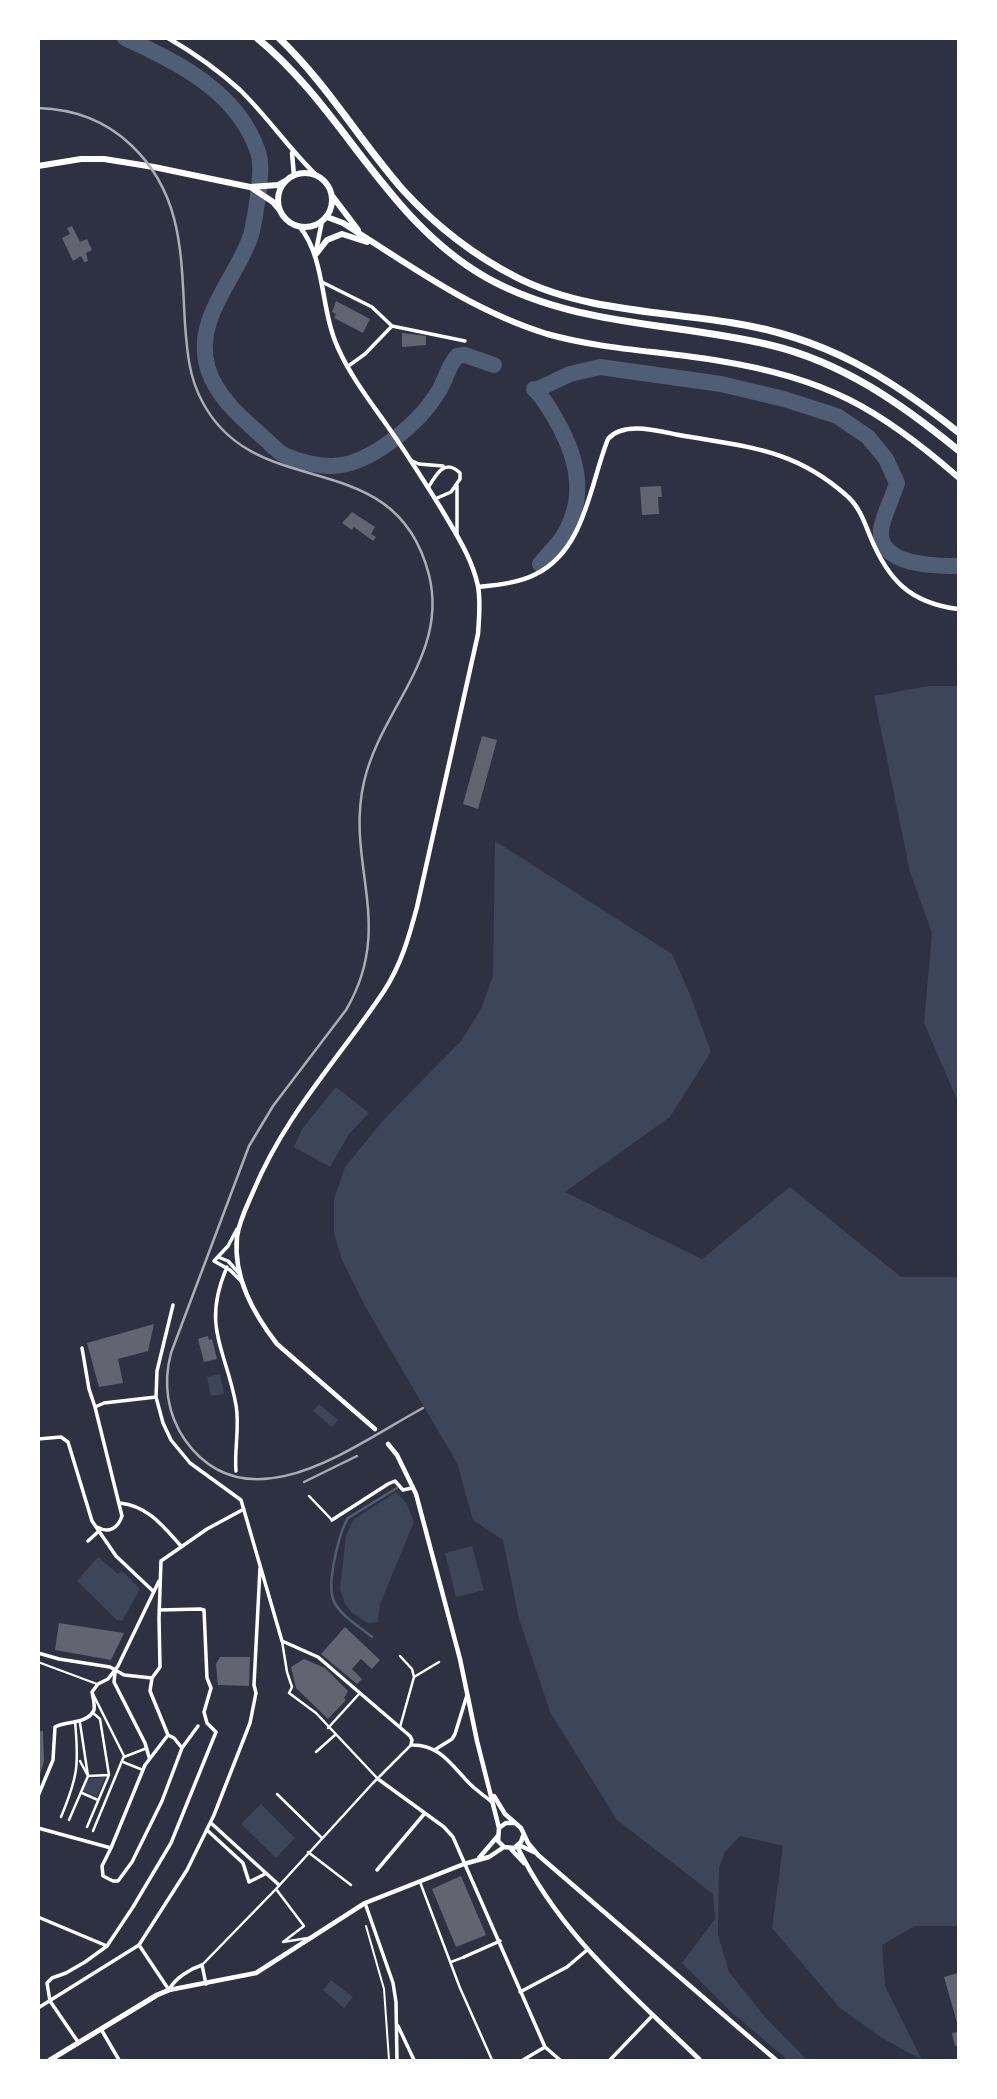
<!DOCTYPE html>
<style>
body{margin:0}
#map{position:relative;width:997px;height:2099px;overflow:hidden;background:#2d3142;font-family:Cabin,sans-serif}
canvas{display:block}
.frame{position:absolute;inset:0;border:40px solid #fff;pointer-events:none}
</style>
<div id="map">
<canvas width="997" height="2099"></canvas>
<div class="frame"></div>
</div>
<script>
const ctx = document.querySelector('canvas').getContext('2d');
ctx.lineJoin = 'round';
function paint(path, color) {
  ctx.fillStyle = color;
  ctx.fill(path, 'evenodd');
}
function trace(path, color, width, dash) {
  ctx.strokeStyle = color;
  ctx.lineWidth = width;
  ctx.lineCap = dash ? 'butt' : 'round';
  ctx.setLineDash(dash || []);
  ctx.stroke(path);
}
const green = new Path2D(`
 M928,686h30v416l-34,-79 8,-90 -22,-61 -36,-176z
 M495,841l177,113 19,43 20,55 -41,65 -105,75 137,67 88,-72 111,90h57v649h-43l-33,19 3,41 37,74 -40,-22 -42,-30 -68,-80 11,-82 -43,-10 -15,16 -6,16 -1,67 11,37 37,46 41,42h-19l-57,-48 -49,-49 33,-44 -2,-25 -96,-74 -67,-108 -31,-93 -16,-79 -30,-20 -16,-57 -91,-155 -24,-48 -8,-27v-34l11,-32 41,-50 75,-76 20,-32 12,-33z
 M336,1087l33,26 -20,21 -19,33 -36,-20 8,-18z
 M220,1374l4,20 -13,2 -4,-19z
 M319,1404l19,16 -6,7 -19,-16z
 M396,1492l11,12 7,18 -34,82 -2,18 -10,1 -16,-10 -7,-9 -5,-15 6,-53 7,-16z
 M472,1546l12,44 -28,7 -11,-44z
 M98,1557l20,17 4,-3 18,18 -18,32 -5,-1 -40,-39z
 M105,1777l-8,20 -14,-6 5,-12z
 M261,1804l34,34 -19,20 -35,-34z
 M331,1980l22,17 -9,11 -21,-18z`);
const stream = new Path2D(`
 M372,1637c-12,-10 -34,-23 -39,-38 -6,-17 6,-66 15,-81l49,-30`);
const river = new Path2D(`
 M125,38c54,25 113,54 133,114 4,12 2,23 1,36 -2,16 -4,32 -8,47 -13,42 -59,84 -43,134 10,30 33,48 56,69 6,5 13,13 20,17 13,6 33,11 47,11 39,0 90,-44 109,-77 6,-11 8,-22 17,-33l8,-1 29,10
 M534,389c11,10 20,27 27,40 19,37 24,73 1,109 -6,9 -15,17 -22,26
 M536,390l34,-16 30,-7 121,17 63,15 53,17 31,21 18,22 11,24c-4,13 -15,36 -16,47 -4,36 55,36 77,36`);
const building = new Path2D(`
 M72,226l8,16 7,-3 5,11 -6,3 2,8 -4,1 -3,-6 -8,5 -11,-23 8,-4 -3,-6z
 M336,301l34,18 -7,14 -29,-15 2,-4 -4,-2z
 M402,333l24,3v9l-24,2z
 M661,486l1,11h-4l1,17 -17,1 -2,-28z
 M352,512l23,15 -4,7 5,3 -3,4 -19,-14 -2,3 -10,-7z
 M482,736l15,4 -19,69 -15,-5z
 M154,1324l-6,27 -30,8 5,24 -24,4 -12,-44z
 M208,1336l1,4 3,-1 5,20 -13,3 -6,-23z
 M59,1623l65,10 -13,27 -56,-10z
 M345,1627l35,33 -8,9 -11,-10 -9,10 10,10 -5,5 -36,-30z
 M220,1657h30l-1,29 -31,-1 -2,-21z
 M304,1659l21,9 23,23 -4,7 2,2 -18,19 -32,-31 -5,-21z
 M38,1731h5l1,30 -5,17z
 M461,1876l25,59 -30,12 -24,-58z
 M958,1973v53l-14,-49z
 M958,2032v13l-3,1 -3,-13z`);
const path = new Path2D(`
 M366,1926l18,63 5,71`);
const service = new Path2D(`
 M38,1662l59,22`);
const pedestrian = new Path2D(`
 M309,1496l23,24
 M282,1641l5,31 5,15 -3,6 27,20 62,66
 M414,1677l25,-15
 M400,1727l14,-50 -2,-8 -12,-13
 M328,1728l31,-34
 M316,1752l19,-17
 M124,1757l23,-9
 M80,1761l8,15 21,-1
 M123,1762l20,8
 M82,1793l16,7
 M277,1794l45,44
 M61,1817c17,-41 18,-52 14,-96
 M69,1820l19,-44 -8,-53
 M87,1827l22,-52 -9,-56 -8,-7
 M93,1831l31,-75 -31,-62
 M308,1852l43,33
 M420,1882l40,106 32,72
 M276,1889l28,37 -21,16 25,-4
 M451,1962l13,-5
 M202,1965l74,-76 97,-106 38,-38`);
const minor = new Path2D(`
 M322,282l50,25 20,19 73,15
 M347,367l18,-13 27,-28
 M410,460l9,4 24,2
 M457,486v49
 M428,488c8,-14 17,-30 32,-15v6l-9,13 -16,7
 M218,1257l10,4 10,11
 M214,1261l14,-15 9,-17
 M214,1261l16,9 11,11
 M227,1267c-26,60 -1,82 9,138 4,22 -2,45 0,66
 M173,1305l-16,66 -1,26 7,26 8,17 19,23 51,37 41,141 36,16 92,79 2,4 -1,5c29,-1 41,21 59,39 7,7 15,12 22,18
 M82,1348l7,41 6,18
 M38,1439l23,-2 7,5 24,79 24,35 37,35
 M120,1503c28,3 43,23 61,43
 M332,1520l56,-36 7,-3 8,9 9,-2
 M97,1527c12,7 21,1 25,-11l-27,-109 9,-4 52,-6
 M88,1541l11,-10
 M38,1653l21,6 51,8 14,8 28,3
 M115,1673l-1,9 31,61 4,14
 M152,1678l8,-11 -1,-49 2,-57 46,-32 37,-20
 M152,1678l-2,13 18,44 6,3 8,10
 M168,1735l-23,30 -34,83 -9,18 1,10 10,5h5l14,-19 30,-61 20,-53 16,-22
 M436,1749l16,-10 3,-5 12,-39
 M378,1779l66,48 9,10 92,210 15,13
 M38,1796l15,-36 2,-33c11,-6 33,-3 39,-17 1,-5 -1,-13 -2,-18l6,-8 10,-5 10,-13 41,-85
 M211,1823l68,62
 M38,1828l73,20
 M207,1830l36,33 6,19 16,-8
 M377,1870l48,-57
 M365,1903l28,80 3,19 1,58
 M38,1917l69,29
 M139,1945l30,45c6,-12 21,-21 33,-25l4,19
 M464,1957l36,-16
 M520,1992l47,-25 20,-17
 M38,2008l101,-63 48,-75 27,-55 36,-92 6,-30 -2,-8 6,-117
 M398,2026l16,34
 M101,2029l18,31
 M78,2042l-28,-41 -3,-18 5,-5 14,-5 19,-11 22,-16 26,-39 38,-64 45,-111 -9,-9 -3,-11 7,-24 -4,-10 -3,-68 -4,-1 -41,1
 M523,2060l22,-13
 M610,2060l43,-45`);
const tertiary = new Path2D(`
 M168,38c26,15 50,32 72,52 27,26 49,59 77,86
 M292,153l2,23
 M300,227c26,33 20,82 38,121 12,27 31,52 48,76 20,28 38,57 56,86 14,24 30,48 36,76 3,16 1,32 0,48l-61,273c-8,30 -16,58 -33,84 -46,69 -98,122 -131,201 -6,14 -14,29 -16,45 -4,40 16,76 40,107l98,85
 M316,251l6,-30
 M478,587c19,-2 41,-4 58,-13 49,-24 54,-90 72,-135 16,-18 50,-8 71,-4 67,12 114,13 167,60 13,11 18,26 24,41 18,44 40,67 88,73
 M388,1444l9,11 19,39 44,165 17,82 22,87
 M494,1796l11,18 16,14 7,15 10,12 238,205
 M514,1823h-8l-7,5 -1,13 6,6 10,1 7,-6 2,-6
 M519,1845l17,8
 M517,1846c43,89 114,147 183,214
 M511,1849l13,14
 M479,1858l18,-21
 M169,1990l87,-17 109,-70 99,-39 25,-7 15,-10`);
const secondary = new Path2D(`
 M50,2060l107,-65 12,-5`);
const trunk = new Path2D(`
 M38,166l43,-7h23l50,8 96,20 28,-2 9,-5
 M278 200a27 27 0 1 1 54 0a27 27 0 1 1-54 0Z
 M252,188l21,14 6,7
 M333,197l25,33
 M327,217l16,6c66,42 129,88 204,111 57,16 115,17 173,27 105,17 159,47 238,116
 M316,254l11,-14 15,-6 25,8`);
const motorway = new Path2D(`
 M257,38c87,71 129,183 230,240 88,49 188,44 283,67 72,17 132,59 188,105
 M279,38c48,46 81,103 124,152 33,36 70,65 113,87 66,34 145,34 217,46 90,14 155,53 225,109`);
const rail = new Path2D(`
 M38,108c35,1 68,13 93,37 53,50 50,112 54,179 2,27 4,53 17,77 54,105 193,40 227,174 20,80 -49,135 -65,207 -19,82 32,143 -18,228l-73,96 -24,40 -78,207c-8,30 -4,61 14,87 63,89 171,4 238,-32
 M304,1482l53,-26`);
paint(green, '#3c4559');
trace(stream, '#4f5d75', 2.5);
trace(river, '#4f5d75', 16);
paint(building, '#626471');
trace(path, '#fff', 2);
trace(service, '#fff', 2);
trace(pedestrian, '#fff', 2.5);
trace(minor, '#fff', 3.5);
trace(tertiary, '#fff', 4.5);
trace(secondary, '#fff', 5);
trace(trunk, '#fff', 6);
trace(motorway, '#fff', 7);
trace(rail, '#abadb3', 2.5);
</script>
